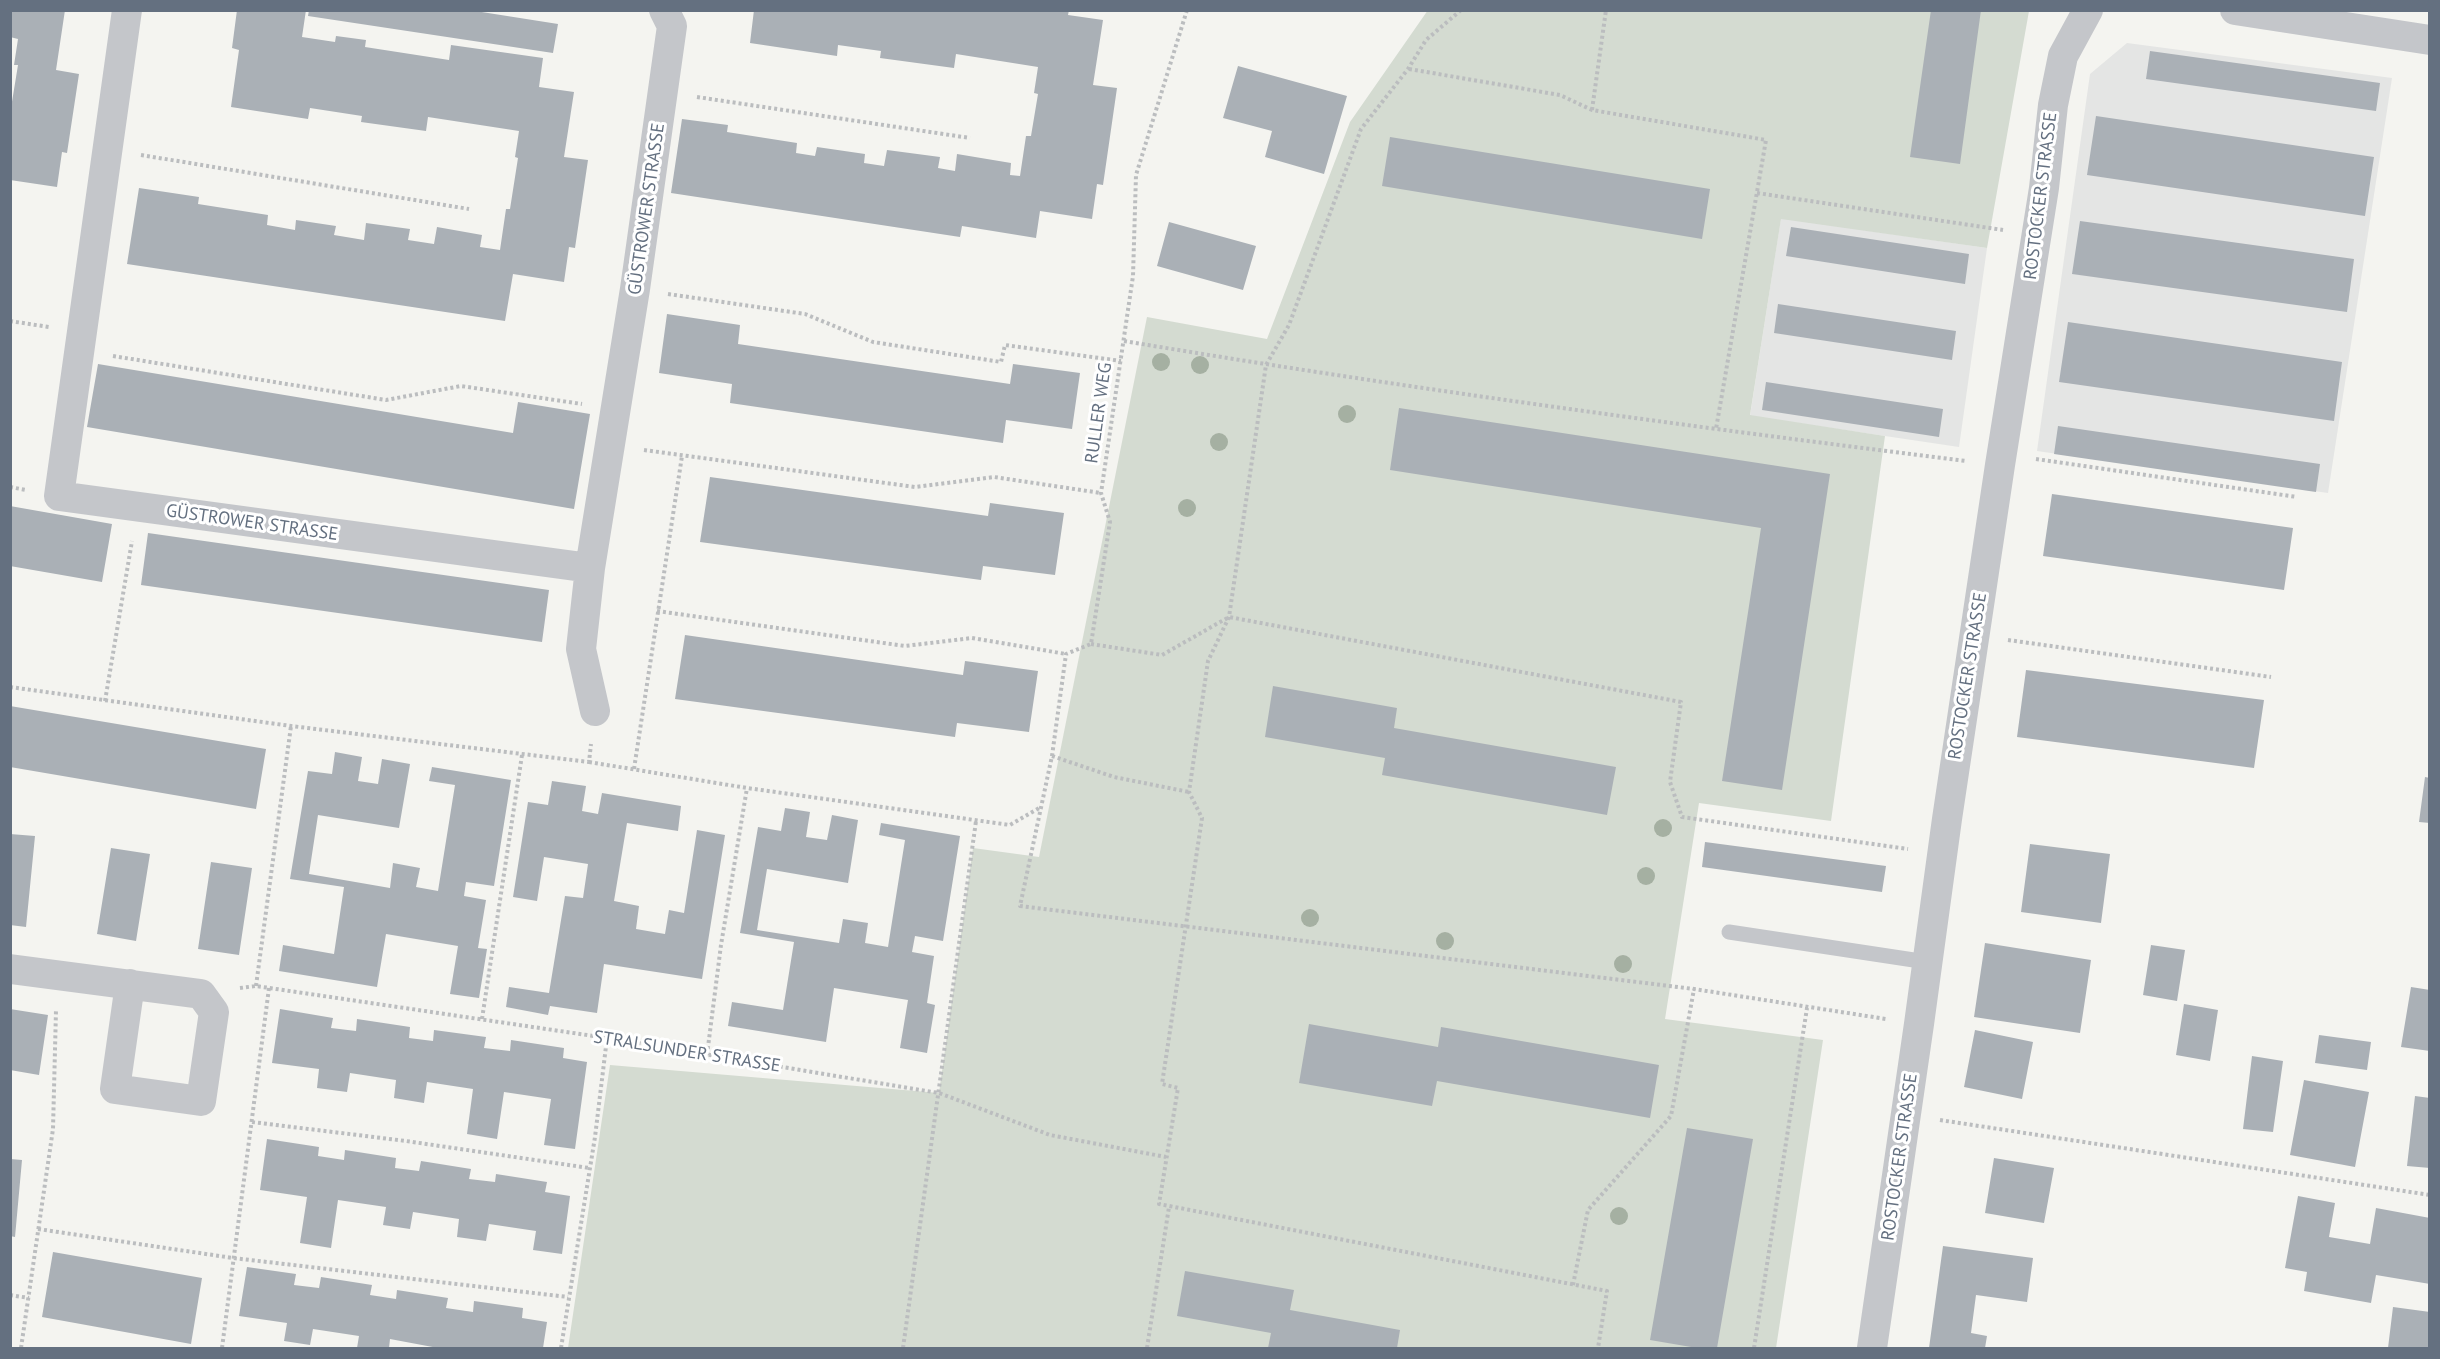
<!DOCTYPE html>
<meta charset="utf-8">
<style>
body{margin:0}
#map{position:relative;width:2440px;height:1359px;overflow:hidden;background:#f4f4f0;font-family:"PT Sans",sans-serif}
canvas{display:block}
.frame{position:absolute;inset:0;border:12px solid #647080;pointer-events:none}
</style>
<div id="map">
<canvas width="2440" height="1359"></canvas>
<div class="frame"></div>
</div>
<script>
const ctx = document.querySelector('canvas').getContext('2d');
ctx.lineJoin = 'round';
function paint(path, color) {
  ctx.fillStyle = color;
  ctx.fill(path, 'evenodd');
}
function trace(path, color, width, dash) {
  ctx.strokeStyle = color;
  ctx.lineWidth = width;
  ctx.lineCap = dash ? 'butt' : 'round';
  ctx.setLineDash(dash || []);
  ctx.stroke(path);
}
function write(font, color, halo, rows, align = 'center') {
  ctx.font = font + ' "PT Sans",sans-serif';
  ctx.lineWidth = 6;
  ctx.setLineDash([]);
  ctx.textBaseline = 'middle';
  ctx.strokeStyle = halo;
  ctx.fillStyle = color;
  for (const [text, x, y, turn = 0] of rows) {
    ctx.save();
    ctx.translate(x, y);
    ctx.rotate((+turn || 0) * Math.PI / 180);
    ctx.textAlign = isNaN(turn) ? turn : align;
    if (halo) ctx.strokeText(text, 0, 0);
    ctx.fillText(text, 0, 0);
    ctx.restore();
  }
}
const built = new Path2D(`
 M2127,43l265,35 -64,415 -291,-42 53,-377z
 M1781,218l206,30 -28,199 -209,-31z`);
const green = new Path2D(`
 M1428,10l601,1 -42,237 -206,-29 -31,196 135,21 -54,385 -132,-18 -34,216 158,21 -47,308h-1208l42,-283 329,28 34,-245 66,9 108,-540 120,22 83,-217z`);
const building = new Path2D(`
 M10,10h55l-9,60 23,4 -12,79 -5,-1 -5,35 -47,-7v-66l8,-49h-4l4,-26 -8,-2z
 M237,10h69l-4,27 33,5 1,-6 30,4 -1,7 84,13 2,-15 92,13 -4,29 35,5 -10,65 24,3 -13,88 -6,-1 -5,35 -51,-8 -8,47 -378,-57 12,-76 60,9 -1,7 70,11 -1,10 28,5 1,-10 40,6 -2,9 30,5 2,-17 44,6 -2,11 26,4 3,-17 45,8 -2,12 20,3 6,-41h4l8,-51 -3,-1 4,-26 -91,-14 -2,14 -65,-9 1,-6 -52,-8 -2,11 -77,-12 8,-57 -7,-2z
 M309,10h160l89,14 -5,29 -245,-37z
 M754,10h315l-1,5 35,5 -10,65 24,3 -14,97 -6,-1 -5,35 -52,-8 -4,27 -74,-12 -2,11 -289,-44 11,-74 46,6 -1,7 70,11 -1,10 19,3 2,-9 48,7 -1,9 20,3 3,-16 53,7 -2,11 17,3 2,-17 54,9 -1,12 10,1 6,-40h5l7,-42 -4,-1 4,-26 -82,-13 -2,14 -74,-10 1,-7 -43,-6 -1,11 -87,-13z
 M1931,10h50l-21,154 -50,-7z
 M2150,51l230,32 -4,28 -230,-32z
 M1238,66l109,30 -23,78 -59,-17 7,-26 -49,-13z
 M2096,116l278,41 -9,59 -278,-41z
 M1390,137l320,52 -8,50 -320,-53z
 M2080,221l274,38 -7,53 -275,-38z
 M1169,222l87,24 -13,44 -86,-24z
 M1791,227l178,27 -4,30 -179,-28z
 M1778,304l178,27 -4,29 -178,-27z
 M667,314l73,11 -2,19 272,40 3,-20 67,9 -8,56 -66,-9 -3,23 -273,-40 2,-19 -73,-11z
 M2068,322l274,40 -8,59 -275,-39z
 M98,364l415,69 5,-31 72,12 -16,95 -487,-82z
 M1766,382l177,27 -4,28 -177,-27z
 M1399,408l431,66 -48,316 -60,-9 39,-253 -371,-58z
 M2058,426l262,38 -4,28 -262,-38z
 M710,477l278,39 2,-13 74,10 -9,62 -72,-9 -2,14 -281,-38z
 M2052,494l241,34 -9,62 -241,-34z
 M10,506l102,18 -10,58 -92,-16z
 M148,533l401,57 -7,52 -401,-57z
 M685,635l278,40 2,-14 73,10 -9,61 -72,-9 -2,14 -280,-38z
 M2026,670l238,30 -10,68 -237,-31z
 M1273,686l124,22 -3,20 222,39 -9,48 -225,-40 3,-17 -120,-21z
 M10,706l256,43 -10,60 -246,-42z
 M335,752l27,5 -4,24 20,3 4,-25 28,5 -11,64 -81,-13 -9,59 81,14 3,-25 27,5 -4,19 22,4 17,-106 -26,-4 3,-14 79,13 -17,106 -28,-4 -2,14 22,4 -8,48 9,1 -8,49 -29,-4 8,-48 -72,-12 -9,53 -98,-16 4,-26 51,9 10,-67 -54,-8 18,-108 24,3z
 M2425,777l5,1v45l-11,-1z
 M552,781l34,5 -4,25 16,3 4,-21 79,13 -3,25 -51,-8 -13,78 25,5 -3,23 29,5 4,-24 15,3 13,-83 28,5 -23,144 -98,-15 -7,49 -47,-7 -2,9 -42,-8 3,-20 40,6 16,-97 18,2 5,-34 -44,-7 -7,44 -24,-4 15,-95 20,3z
 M785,808l25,4 -4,25 21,3 5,-25 26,5 -10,63 -81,-14 -10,61 82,13 4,-24 25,4 -3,20 23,4 17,-107 -26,-5 2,-12 79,13 -17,105 -28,-5 -3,16 22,4 -7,47 8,2 -8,48 -27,-5 8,-48 -74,-12 -8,54 -98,-16 4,-24 51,8 11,-68 -54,-9 18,-106 23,4z
 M10,834l25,2 -9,91 -16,-2z
 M1705,842l181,24 -4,26 -180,-25z
 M2030,844l80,10 -9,69 -80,-11z
 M111,848l39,6 -14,87 -39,-7z
 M211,862l41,6 -13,87 -41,-6z
 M1985,943l106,17 -11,73 -106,-16z
 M2151,945l34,5 -8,51 -34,-6z
 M2411,987l19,3v61l-29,-4z
 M2184,1004l34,6 -8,51 -34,-6z
 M10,1009l38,6 -9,60 -29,-5z
 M280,1009l53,9 -2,10 25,3 1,-12 53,8 -1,11 24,3 1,-11 52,7 -2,11 26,3 1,-11 53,8 -1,10 24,4 -12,87 -31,-4 7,-46 -47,-7 -7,47 -30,-5 6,-45 -46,-7 -3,21 -30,-5 2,-18 -46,-7 -3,19 -30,-4 2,-19 -47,-6z
 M1309,1024l129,23 3,-20 218,38 -9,53 -213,-37 -5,25 -133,-23z
 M1975,1030l58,12 -11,57 -58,-12z
 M2319,1035l52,7 -4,28 -52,-7z
 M2252,1056l31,5 -10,71 -30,-3z
 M2304,1080l65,12 -14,75 -65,-12z
 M2415,1096l15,2v70l-23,-2z
 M1687,1128l66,11 -36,209h-20l-47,-8z
 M267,1139l52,8 -1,9 26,4 1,-10 51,8 -1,10 24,3 2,-10 50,8 -2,10 26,3 1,-8 51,8 -2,10 25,4 -8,58 -29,-4 3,-19 -47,-7 -3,17 -29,-4 2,-18 -46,-7 -3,17 -27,-4 3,-18 -48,-7 -7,48 -31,-5 7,-46 -47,-7z
 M1994,1158l60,10 -10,55 -59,-10z
 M10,1159l12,1 -7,77 -5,-1z
 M2298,1196l37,7 -6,34 41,7 6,-36 54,10v66l-54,-9 -5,28 -67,-12 3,-19 -22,-4z
 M1943,1246l90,12 -6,44 -51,-7 -5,38 16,3 -2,12h-56z
 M53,1252l149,26 -11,66 -149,-27z
 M247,1267l49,7 -2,11 25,3 2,-11 51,8 -2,10 26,4 1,-9 51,8 -2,10 27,4 1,-11 49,7 -1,10 25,4 -4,26h-105l-48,-9 -1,9h-32l2,-12 -46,-7 -3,16 -26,-4 3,-18 -48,-7z
 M1185,1271l109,19 -4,20 110,20 -3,18h-129l3,-15 -94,-17z
 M2393,1307l37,5v36h-42z`);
const path = new Path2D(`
 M1187,10l-51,165 -3,101 -32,217 9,29 -19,122 -25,10 -14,102 -32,150 674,83 192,30
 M1461,10l-35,30 -18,29 -47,60 -72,196 -23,40 -37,252 -21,44 -19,131 13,26 -40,266 16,4 -19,116 448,87 -9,57
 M1409,69l151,26 32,15 174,30 -50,289
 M697,97l273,41
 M1592,110l14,-100
 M141,155l328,54
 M1757,193l246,37
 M668,294l137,20 68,28 128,20 4,-17 116,16
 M10,321l39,6
 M1124,341c280,47 561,85 842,120
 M113,356l273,44 75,-14 121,18
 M644,450l271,37 79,-10 107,16
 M2036,459l261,38
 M10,487l16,3
 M657,611l248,35 67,-8 94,16
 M2008,640l263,37
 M1091,644l71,11 67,-38 452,85 -11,80 12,35 226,32
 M10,687l281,39 298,36 2,-18
 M105,701l27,-160
 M1052,756l62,21 75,15
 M589,762l158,26 263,37 31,-18
 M634,769l48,-313
 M256,986l35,-260
 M240,988l16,-2 351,52 332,55 111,42 116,22
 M482,1019l40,-264
 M707,1055l14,-110 26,-157
 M1940,1120l490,75
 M252,1122l154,19 183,27
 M38,1229l195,29 335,39
 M1573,1285l15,-75 83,-94 23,-127
 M10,1295l19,3
 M21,1348l32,-219 3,-119
 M222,1348l47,-360
 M561,1348l34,-211 12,-99
 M903,1348l73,-527
 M1147,1348l22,-141
 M1754,1348l53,-340`);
const service = new Path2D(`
 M1729,932l198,30`);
const minor = new Path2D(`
 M127,10l-68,486 531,72
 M2235,10l195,30
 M595,711l-14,-62 9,-81 45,-279 37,-263 -8,-16
 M10,969l191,25 13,18 -13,89 -86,-12 15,-105
 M1872,1348l47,-324 28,-205 53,-354 44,-277 9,-83 10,-49 25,-46`);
const trees = [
 [1161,362],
 [1200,365],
 [1347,414],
 [1219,442],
 [1187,508],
 [1663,828],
 [1646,876],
 [1310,918],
 [1445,941],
 [1623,964],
 [1619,1216]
];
const streetNames = [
 ["ROSTOCKER STRASSE",2041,196,-83],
 ["GÜSTROWER STRASSE",647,209,-82],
 ["RULLER WEG",1099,413,-82],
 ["GÜSTROWER STRASSE",252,523,8],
 ["ROSTOCKER STRASSE",1968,676,-81],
 ["STRALSUNDER STRASSE",687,1052,9],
 ["ROSTOCKER STRASSE",1900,1157,-82]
];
paint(built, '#e4e5e4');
paint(green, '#d4dbd1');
paint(building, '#aab0b6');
trace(path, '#bbbdbf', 4, [3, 3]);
trace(service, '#c4c6ca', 15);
trace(minor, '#c4c6ca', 30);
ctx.fillStyle = '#a5b0a2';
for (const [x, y] of trees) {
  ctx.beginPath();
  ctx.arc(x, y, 9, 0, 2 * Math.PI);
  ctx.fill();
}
write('18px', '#647080', '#fff', streetNames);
</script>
